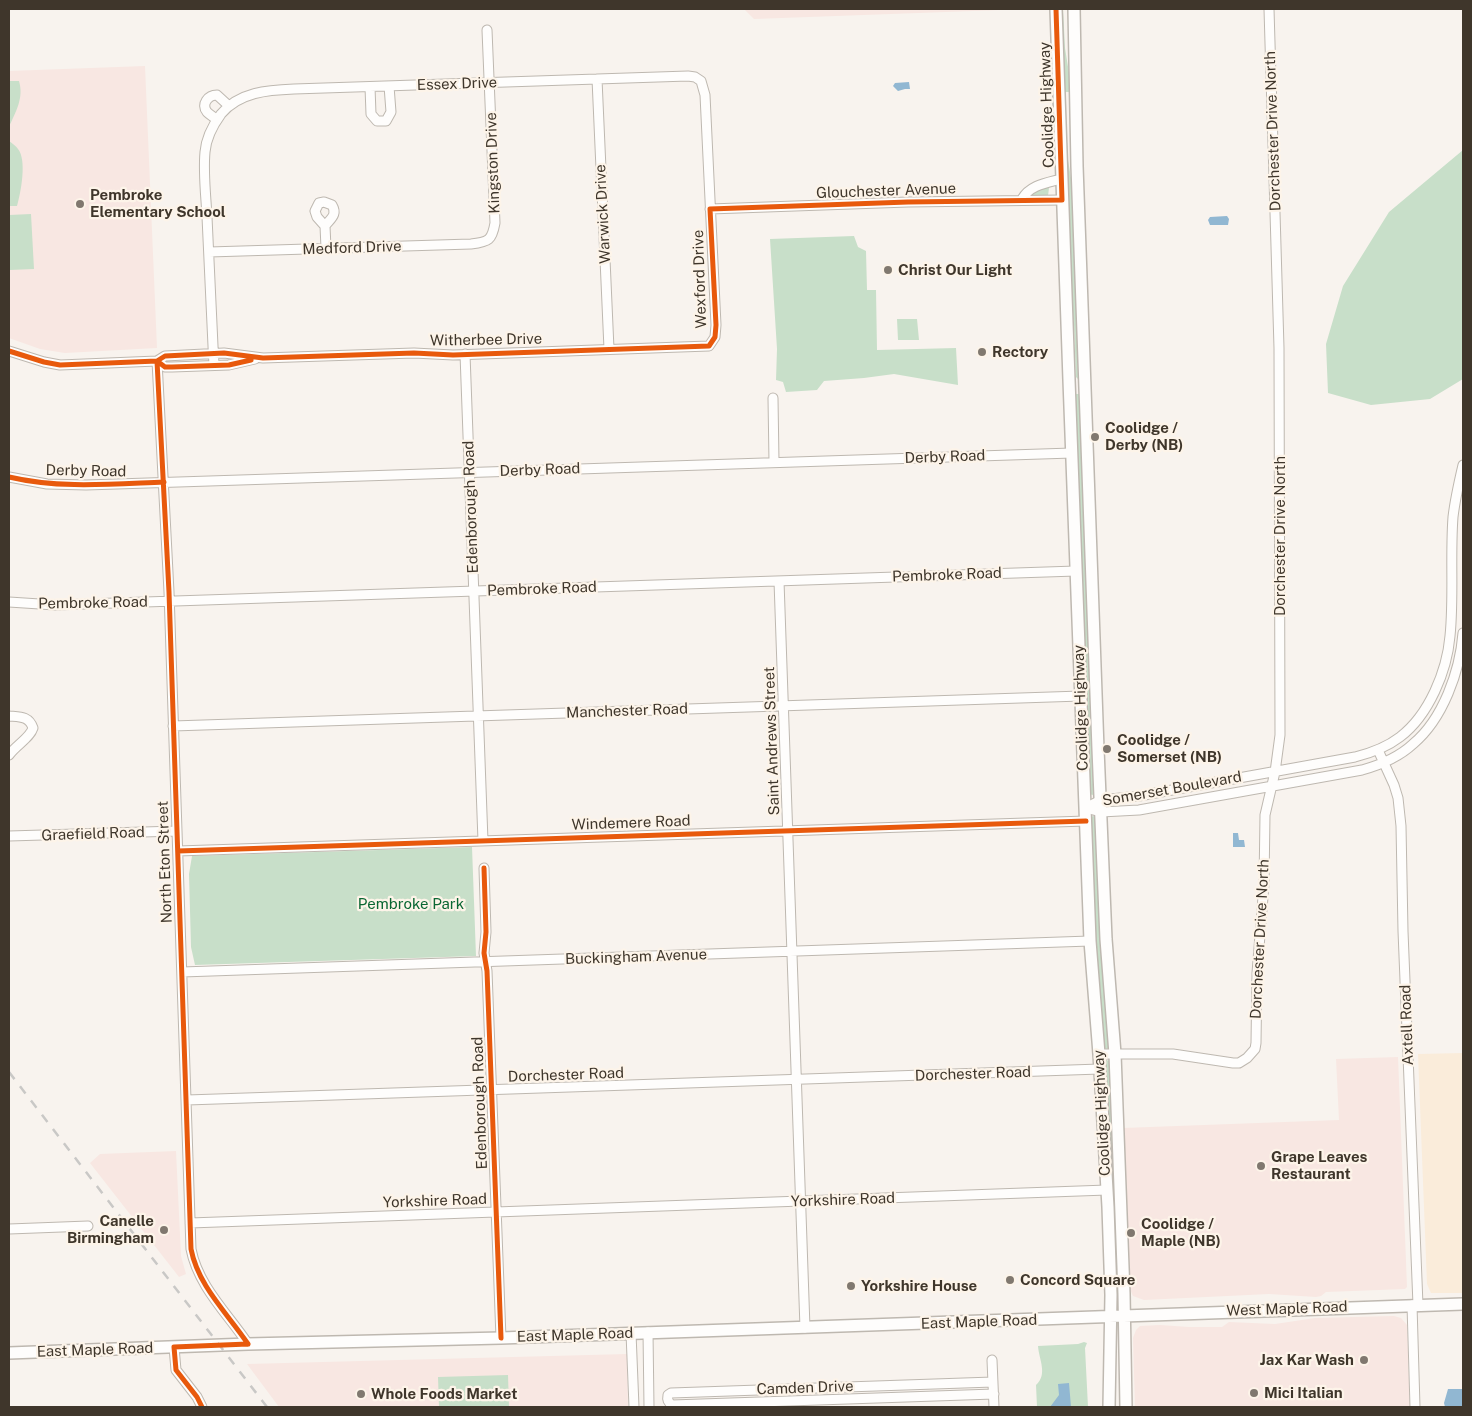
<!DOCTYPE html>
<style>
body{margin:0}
#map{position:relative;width:1472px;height:1416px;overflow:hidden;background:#f8f3ee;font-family:"Public Sans",sans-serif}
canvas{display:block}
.frame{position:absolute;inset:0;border:10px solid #3f362b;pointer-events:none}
</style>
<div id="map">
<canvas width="1472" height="1416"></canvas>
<div class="frame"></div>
</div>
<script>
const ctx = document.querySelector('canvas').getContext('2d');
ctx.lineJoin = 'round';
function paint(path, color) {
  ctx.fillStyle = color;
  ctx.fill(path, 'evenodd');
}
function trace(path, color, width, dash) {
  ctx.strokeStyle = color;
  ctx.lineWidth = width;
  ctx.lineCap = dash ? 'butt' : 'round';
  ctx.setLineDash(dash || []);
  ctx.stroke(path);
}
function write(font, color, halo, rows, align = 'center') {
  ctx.font = font + ' "Public Sans",sans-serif';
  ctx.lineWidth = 4.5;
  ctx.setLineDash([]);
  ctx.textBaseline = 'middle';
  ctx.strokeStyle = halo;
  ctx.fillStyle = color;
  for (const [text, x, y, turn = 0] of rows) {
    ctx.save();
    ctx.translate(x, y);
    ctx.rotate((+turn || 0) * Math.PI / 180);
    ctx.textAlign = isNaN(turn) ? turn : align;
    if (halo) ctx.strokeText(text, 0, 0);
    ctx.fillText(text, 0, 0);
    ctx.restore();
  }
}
const commercial = new Path2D(`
 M744,9h284l-274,10z
 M145,66l12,282 -92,5 -25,-4 -31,-11v-267z
 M1398,1057l9,230 -2,2 -79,3 -5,4 -5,1 -47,-3 -125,6 -11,-4 -4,-9 -6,-159 216,-8 -3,-61z
 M176,1151l5,105 5,18 -7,3 -89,-114 10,-9z
 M1394,1316l7,2 6,7 3,82h-275l-2,-69 3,-8 4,-4 20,-1 29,2h33l7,-5 46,2 40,-6z
 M627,1354l1,53h-349l-32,-43z`);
const built = new Path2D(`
 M1463,1053v240h-32l-4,-9 -9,-230z`);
const green = new Path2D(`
 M1060,9h3l2,39 4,25v19h-5z
 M9,81h10c5,17 -3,30 -10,46z
 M1065,106l3,54 5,30 5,189 -2,-2 -2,-52 -5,-33 -5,-185z
 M9,141c3,2 7,5 9,8 9,11 3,43 -1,57h-8z
 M1463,150v229l-33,20 -59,6 -43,-12 -2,-49 17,-58 46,-74z
 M1047,187l2,1 -1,8 -18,1 -1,-3z
 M31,214l3,55 -24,1 -1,-55z
 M854,236l4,11 8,4 1,39h9l1,60 79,-2 2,37 -64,-11 -30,4 -40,3 -7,9 -31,2 -3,-10 -7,-2 1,-31 -7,-110z
 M897,319h20l2,21h-21z
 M1074,394h6l14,401h-1l-4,-1z
 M1093,816l3,1 14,230 -3,2 -3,-1 -7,-75 -7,-155z
 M472,847l4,109 -281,9 -4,-18 -2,-73 3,-18z
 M1106,1060l4,1 6,138h-3l-9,-137z
 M1116,1213l3,80 -2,-1 -3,-78z
 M1084,1342l3,1 -2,5 3,59h-51l-1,-22c12,-11 3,-25 2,-39l40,-2z
 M508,1375l1,32h-70l-1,-30z`);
const water = new Path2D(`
 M909,82l1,7h-5l-7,2 -5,-5 2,-3z
 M1227,216l2,3 -1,6h-18l-2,-5 2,-3z
 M1233,833h5l1,7h5l1,7h-12z
 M1069,1383l2,24h-21l9,-12 -1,-11z
 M1448,1389h15v18h-18l-1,-4z`);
const minor = new Path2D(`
 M597,79l12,270
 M370,87l1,27 6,7h9l5,-9 -2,-26
 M217,120c-3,-3 -7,-5 -10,-8 -6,-8 1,-17 10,-17l12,11
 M1022,199c8,-14 24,-16 39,-20
 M710,209l198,-7 154,-2
 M325,226c5,-7 13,-11 7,-21l-8,-3 -5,1 -4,8 2,6 8,9 1,22
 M209,252l262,-8c18,-2 21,-4 24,-21l-8,-193
 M9,351l35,11 16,3 97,-4 8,6h7l57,-2 26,-6
 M465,354l18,487
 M157,361l8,-5 59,-3 39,5 151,-5 39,2 256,-9 6,-9 1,-12 -11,-230 -4,-14 -6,-4 -7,-1 -394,13c-26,1 -55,3 -73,25 -8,11 -15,25 -16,38 -2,21 1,44 2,65 2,43 4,86 6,129l1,19
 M157,361l12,231 22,657c7,37 37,65 57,95
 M773,398l1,64
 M9,477l38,7 39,1 986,-32
 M779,581l26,747
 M9,602l46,3 1021,-34
 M9,716c11,1 20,0 24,12 -3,10 -17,17 -24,27
 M173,726l908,-30
 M1378,750l16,35 4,13 3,28 2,105 15,374
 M1085,808l16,-8 38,-4 216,-39c16,-4 32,-10 45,-20 29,-22 47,-66 50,-101 4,-39 0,-79 3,-119 2,-17 6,-35 10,-52
 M1085,808l16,4 38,-2 223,-40c18,-5 37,-13 51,-26 30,-25 47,-73 50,-111
 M9,836l168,-5
 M178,851l908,-30
 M484,868l2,64 -2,21 3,18 14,367
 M182,972l908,-31
 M1099,1054h74l60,9h6l8,-5 8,-9 1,-6 1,-70 7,-89 1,-69 10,-43 5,-37 -1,-387 -10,-339
 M187,1100l913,-31
 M190,1223l917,-33
 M9,1229l79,-3
 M1412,1305l3,102
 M648,1332l1,75
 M631,1333l3,74
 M174,1347l2,23 21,27 5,10
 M992,1360l2,47
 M993,1382l-322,11 -3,2c-1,5 0,7 4,10l322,-11`);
const major = new Path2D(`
 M1056,9l13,371 21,561 9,113 9,153 3,88 -2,112
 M1074,9l3,157 21,583 8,190 9,115 9,240 2,113
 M9,1353l239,-9 253,-6 962,-34`);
const rail = new Path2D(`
 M9,1072l258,335`);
const cycleway = new Path2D(`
 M9,351l35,11 16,3 97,-4 8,6h7l57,-2 22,-5
 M157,361l8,-5 59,-3 39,5 151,-5 39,2 256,-9 6,-9 1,-12 -6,-116 198,-7 154,-2 -6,-191
 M157,361l12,231 22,657c7,37 37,65 57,95
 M9,477c51,12 103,7 155,5
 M178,851l908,-30
 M484,868l2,64 -2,21 3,18 14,367
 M202,1407l-5,-10 -21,-27 -2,-23 74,-3`);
const markers = [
 [80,204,5,"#80786f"],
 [888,270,5,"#80786f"],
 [982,352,5,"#80786f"],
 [1095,437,5,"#80786f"],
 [1107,749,5,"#80786f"],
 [1261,1166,5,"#80786f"],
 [164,1230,5,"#80786f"],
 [1131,1233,5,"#80786f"],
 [1010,1280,5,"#80786f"],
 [851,1286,5,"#80786f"],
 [1364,1360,5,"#80786f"],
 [1254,1393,5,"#80786f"],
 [361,1394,5,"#80786f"]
];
const streetNames = [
 ["Essex Drive",457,84,-2],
 ["Coolidge Highway",1047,105,-92],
 ["Dorchester Drive North",1273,131,-92],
 ["Kingston Drive",493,163,-92],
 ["Glouchester Avenue",886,191,-2],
 ["Warwick Drive",603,214,-93],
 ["Medford Drive",352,248,-2],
 ["Wexford Drive",700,279,-92],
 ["Witherbee Drive",486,340,-1],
 ["Derby Road",945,457,-2],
 ["Derby Road",540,470,-2],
 ["Derby Road",86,471,1],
 ["Edenborough Road",471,507,-92],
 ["Dorchester Drive North",1280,536,-90],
 ["Pembroke Road",947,575,-2],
 ["Pembroke Road",542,589,-2],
 ["Pembroke Road",93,603,-1],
 ["Coolidge Highway",1081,708,-92],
 ["Manchester Road",627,711,-2],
 ["Saint Andrews Street",772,741,-92],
 ["Somerset Boulevard",1172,789,-10],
 ["Windemere Road",631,823,-2],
 ["Graefield Road",93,834,-2],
 ["North Eton Street",165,862,-92],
 ["Dorchester Drive North",1260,939,-87],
 ["Buckingham Avenue",636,957,-2],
 ["Axtell Road",1407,1025,-92],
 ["Dorchester Road",973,1074,-2],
 ["Dorchester Road",566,1075,-2],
 ["Edenborough Road",480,1103,-92],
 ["Coolidge Highway",1102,1113,-93],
 ["Yorkshire Road",843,1200,-2],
 ["Yorkshire Road",435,1201,-2],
 ["West Maple Road",1287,1309,-2],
 ["East Maple Road",979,1322,-2],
 ["East Maple Road",575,1335,-2],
 ["East Maple Road",95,1350,-2],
 ["Camden Drive",805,1388,-2]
];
const poiNames = [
 ["Pembroke",90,195],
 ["Elementary School",90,212],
 ["Christ Our Light",898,270],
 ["Rectory",992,352],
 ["Coolidge /",1105,428],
 ["Derby (NB)",1105,445],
 ["Coolidge /",1117,740],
 ["Somerset (NB)",1117,757],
 ["Grape Leaves",1271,1157],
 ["Restaurant",1271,1174],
 ["Canelle",154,1221,"right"],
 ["Birmingham",154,1238,"right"],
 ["Coolidge /",1141,1224],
 ["Maple (NB)",1141,1241],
 ["Concord Square",1020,1280],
 ["Yorkshire House",861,1286],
 ["Jax Kar Wash",1354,1360,"right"],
 ["Mici Italian",1264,1393],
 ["Whole Foods Market",371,1394]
];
const parkNames = [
 ["Pembroke Park",411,904]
];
paint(commercial, '#f8e7e2');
paint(built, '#faecda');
paint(green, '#c8dfc9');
paint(water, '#91b7d2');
trace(minor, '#beb8b0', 11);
trace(major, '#beb8b0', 14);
trace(minor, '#fefdfc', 9);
trace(major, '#fefdfc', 11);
trace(rail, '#c9c8c6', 2.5, [9, 9]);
trace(cycleway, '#e8590c', 5);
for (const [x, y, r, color] of markers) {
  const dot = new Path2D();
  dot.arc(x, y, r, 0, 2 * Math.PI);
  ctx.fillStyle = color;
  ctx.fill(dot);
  trace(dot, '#fdf4e9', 2);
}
write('15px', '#3f362b', '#fdf4e9', streetNames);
write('bold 15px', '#3f362b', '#fdf4e9', poiNames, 'left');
write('15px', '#0a6733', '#fdf4e9', parkNames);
</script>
